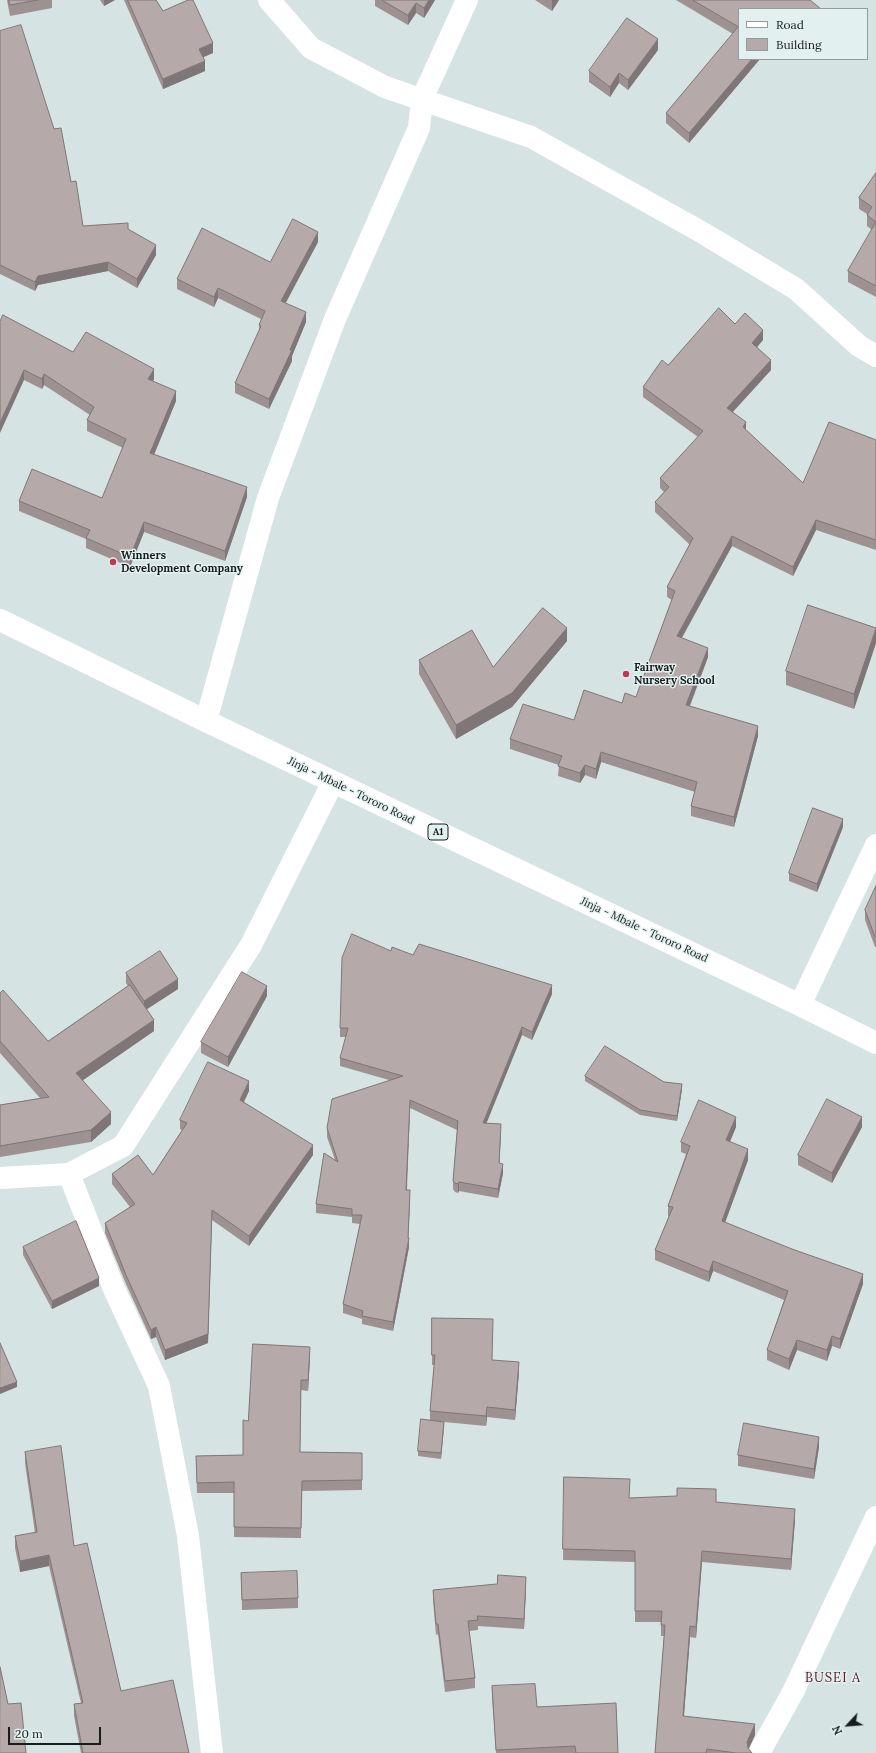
<!DOCTYPE html>
<style>
body{margin:0}
#map{position:relative;width:876px;height:1753px;overflow:hidden;background:#d5e3e3;font-family:Lora,serif}
canvas{display:block}
.legend{position:absolute;left:738px;top:8px;width:130px;height:52px;box-sizing:border-box;background:#e2f1f0;border:1px solid #919c9b;margin:0;padding:5px 7px;list-style:none;font-size:12px;color:#171c1c}
.legend li{display:flex;align-items:center;gap:8px;height:20px}
.legend b{width:20px;border:1px solid #919c9b}
.north{position:absolute;left:828px;top:1705px;width:40px;height:40px;-webkit-text-stroke:3px #e2f1f0;paint-order:stroke;rotate:244deg;font-size:11px;font-weight:700;line-height:16px;text-align:center;color:#171c1c}
.north::after{content:'';display:block;margin:auto;width:14px;height:18px;background:#171c1c;clip-path:polygon(50% 0,100% 100%,50% 72%,0 100%)}
.scale{position:absolute;left:8px;top:1727px;width:93px;height:18px;box-sizing:border-box;border:2px solid #171c1c;border-top:0;padding-left:5px;font-size:12px;line-height:14px;white-space:nowrap;color:#171c1c;-webkit-text-stroke:3px #e2f1f0;paint-order:stroke}
</style>
<div id="map">
<canvas width="876" height="1753"></canvas>
<ul class="legend">
<li><b style="height:5px;background:#fff"></b>Road</li>
<li><b style="height:11px;background:#b6a9aa"></b>Building</li>
</ul>
<div class="north">N</div>
<div class="scale">20 m</div>
</div>
<script>
const ctx = document.querySelector('canvas').getContext('2d');
ctx.lineJoin = 'round';
function trace(path, color, width, dash) {
  ctx.strokeStyle = color;
  ctx.lineWidth = width;
  ctx.lineCap = dash ? 'butt' : 'round';
  ctx.setLineDash(dash || []);
  ctx.stroke(path);
}
function paint(path, color) {
  ctx.fillStyle = color;
  ctx.fill(path, 'evenodd');
}
function write(font, color, halo, rows, align = 'center') {
  ctx.font = font + ' Lora,serif';
  ctx.lineWidth = 3;
  ctx.setLineDash([]);
  ctx.textBaseline = 'middle';
  ctx.strokeStyle = halo;
  ctx.fillStyle = color;
  for (const [text, x, y, turn = 0] of rows) {
    ctx.save();
    ctx.translate(x, y);
    ctx.rotate((+turn || 0) * Math.PI / 180);
    ctx.textAlign = isNaN(turn) ? turn : align;
    if (halo) ctx.strokeText(text, 0, 0);
    ctx.fillText(text, 0, 0);
    ctx.restore();
  }
}
const minor = new Path2D(`
 M269,0l42,48 74,39 146,50 172,96 93,56 63,57 17,10
 M206,721l62,-223 67,-179 84,-191 3,-29 45,-99
 M800,1005l76,-160
 M69,1174l45,115 45,97 29,150 24,217
 M0,1178l69,-4 54,-28 128,-201 82,-163
 M759,1753l34,-61 83,-175`);
const major = new Path2D(`
 M0,620l206,101 594,284 76,38`);
const wall = new Path2D(`
 M7,0h45v8l-42,8z
 M100,0h15l-11,6z
 M124,0h32l7,11 50,42 -10,4 2,14 -42,18z
 M375,0h60l-11,18 -8,-5 -8,12 -33,-19z
 M535,0h24l-7,11z
 M676,0h134l-71,9v50h21l-71,84 -23,-20v-10l67,-79z
 M0,31l54,98 17,53 12,44 45,3 28,26 -19,33 -29,-17 -70,14 -3,6 -35,-17z
 M658,50l-30,40 -9,-7 -9,14 -21,-15v-11z
 M876,173v124l-28,-15v-11l24,-41 -5,-4v-12l-8,-5v-11z
 M318,242l-33,61 21,19 -14,34v5l-23,48 -34,-16v-10l24,-51v-7l2,-6 -43,-21 -4,9 -37,-18v-10l93,-17z
 M0,322l73,30 81,27 -1,2 23,20 -22,54 93,42 -22,64 -81,-29 -14,35 -44,-19v-9l-67,-28v-10l83,-3 21,-50 -36,-17v-11l3,-5 -46,-30 -2,4 -18,-9z
 M735,324l28,16 -6,7 14,23 -38,42 13,18 57,53 73,-43v110l-60,-20 -23,46 -61,-30 -50,92 26,19 -18,49 68,30 -24,91 -43,-11v-10l4,-14 -94,-30 -5,17 -11,-4 -5,8 -22,-7 1,-11 -49,-16v-10l64,-19 62,-23 36,-97 -5,-3v-10l23,-42 -35,-33v-10l9,-10 -4,-4v-10l38,-41 -55,-40v-10l25,-22z
 M567,641l-55,66 -56,32 -37,-65v-14l74,7z
 M876,643l-22,66 -68,-24v-14z
 M843,827l-26,65 -28,-11v-8z
 M876,886v61h-1l-10,-27v-10z
 M391,951l22,4 139,39 -20,46 -10,-5 -36,88 15,10 -2,30 4,10 -5,25 -39,-7 -1,2 -3,-1 -2,-3v-8l4,-51 -47,-22 -3,82 3,9 -2,39 1,9 -16,84 -31,-7v-5l-19,-6v-9l17,-80 -8,-1v-6l-36,-4v-9l19,-44 -8,-23v-9l62,-48 -49,-14v-8l6,-21h-6v-9z
 M126,973l52,16 -31,20 7,22 -71,49 28,44 -20,18 -91,15v-52l40,-7 -40,-45v-60l48,48 80,-55 -2,-3z
 M267,996l-39,71 -27,-14v-11z
 M585,1076l79,6 18,7 -5,32 -37,-6 -55,-34z
 M249,1091l-5,11 69,53 -64,91 -37,-26 -4,123 -43,17 -9,-23 -5,2 -25,-55 -21,-51v-10l25,-16 -18,-23v-10l41,1 29,-45 -2,-1v-9z
 M736,1127l-6,15 18,18 -23,62 138,62 -23,65 -8,-3 -5,15 -30,-11 -8,20 -22,-10v-10l17,-50 -71,-29 -4,11 -54,-22v-10l14,-34h-1v-10l18,-52 -5,-2v-10z
 M862,1127l-30,56 -34,-18v-10z
 M23,1247l76,39 -47,23 -29,-54z
 M432,1318l60,42 27,12 -4,48 -28,-3 -1,9 -42,-4 -3,37 -23,-3v-5l12,-31v-9l4,-46h-2z
 M310,1357l-2,34 -7,-1 -1,62 62,1v37l-60,1 -1,47 -67,-1v-44h-37l-1,-37 47,-1 5,-34z
 M819,1447l-5,32 -76,-13v-11z
 M25,1452l49,94 47,145 68,62h-108l-7,-37v-12l7,-1 -32,-137 -29,6 -5,-24v-12l20,-3 -10,-70z
 M564,1477l66,21 86,4 79,18 -4,50 -89,-8 -6,76 -6,-1 -6,79 71,19 -7,14 4,4h-97l9,-117h-3v-14h-26v-60l-72,-2z
 M241,1573l57,25v10l-56,2z
 M526,1587l-2,42 -46,-3v4l-9,1 6,47v10l-30,4 -7,-58 -2,1 -3,-35v-10z
 M492,1686l45,21 81,46h-122l-4,-56z`);
const shadedWall = new Path2D(`
 M104,0h11l-11,6z
 M429,0h6l-11,18v-10z
 M552,0h7l-7,11z
 M416,3v10l-8,12v-10z
 M658,39v11l-30,40v-10z
 M213,43v10l-14,6v-10z
 M752,59h8l-71,84v-10z
 M205,61v10l-42,18v-10z
 M619,73v10l-9,14v-10z
 M318,232v10l-37,70v-11z
 M156,245v10l-19,33v-9z
 M108,262v9l-70,14 -3,6v-9l3,-6z
 M218,288v10l-4,9v-10z
 M306,312v10l-14,34v5l-23,48v-10l21,-49z
 M763,330v10l-11,13v-10z
 M771,360v10l-44,48v-10z
 M154,369v10l-6,10v-10z
 M24,370v10l-24,53v-10z
 M44,374v11l-2,4v-10z
 M176,391v10l-26,63v-11z
 M746,422v10l-3,-5z
 M247,487v10l-22,64v-10z
 M816,520v10l-23,46v-9z
 M144,522v10l-14,35v-10z
 M732,536v10l-55,100v-10z
 M567,628v13l-55,66 -56,32v-14z
 M876,628v15l-22,66v-15z
 M708,648v9l-22,58v-10z
 M758,726v10l-24,91v-10z
 M601,752v10l-5,17v-10z
 M585,765v10l-5,8v-10z
 M843,819v8l-26,65v-8z
 M178,979v10l-34,22v-10z
 M552,985v9l-20,46v-8z
 M267,986v10l-39,71v-10z
 M154,1020v11l-78,54v-12z
 M522,1027v8l-39,97v-9z
 M249,1081v10l-9,18v-9z
 M682,1084v5l-5,32v-5z
 M410,1100v8l-4,90v-8z
 M111,1112v12l-20,18v-12z
 M736,1117v10l-10,23v-10z
 M862,1117v10l-30,56v-10z
 M501,1124v9l-2,39v-9z
 M313,1145v10l-64,91v-10z
 M748,1149v11l-26,71v-10z
 M503,1164v9l-5,25v-9z
 M459,1182v9l-1,2v-9z
 M410,1190v9l-2,48v-9z
 M212,1210l-4,133 -43,17v-10z
 M409,1238v9l-16,84v-9z
 M713,1261v10l-4,11v-10z
 M863,1274v10l-23,65v-10z
 M99,1278v8l-47,23v-8z
 M156,1327v10l-5,2v-9z
 M832,1336v10l-5,15v-11z
 M797,1340v10l-8,20v-11z
 M310,1347v10l-2,34v-11z
 M519,1362v10l-4,48v-10z
 M17,1382v5l-17,7v-6z
 M487,1407v10l-1,9v-10z
 M444,1422v5l-3,32v-6z
 M819,1437v10l-5,32v-10z
 M795,1509v11l-4,50v-11z
 M702,1551v11l-6,76v-11z
 M49,1555v11l-29,6v-11z
 M526,1577v10l-2,42v-10z
 M690,1626v11l-7,90v-11z
 M755,1724v11l-8,18v-11z`);
const building = new Path2D(`
 M9,0h29l-28,5z
 M128,0h28l7,11 25,-11h5l20,43 -14,6 6,12 -42,18z
 M382,0h47l-5,8 -8,-5 -8,12z
 M693,0h117l11,9h-82v50h13l-63,74 -23,-20 72,-86z
 M627,18l31,21 -30,41 -9,-7 -9,14 -21,-16z
 M21,25l33,104 7,-1 10,54 5,-1 7,45 45,-3v6l28,16 -19,34 -29,-17 -70,14 -3,6 -35,-17v-234z
 M876,173v49l-9,-7 5,-8 -13,-9z
 M293,219l25,13 -37,69 25,11 -16,38h2l-23,49 -34,-16 26,-57 -2,-1 6,-14 -47,-23 -4,9 -37,-18 25,-51 68,34z
 M876,222v64l-28,-15z
 M719,308l16,16 10,-11 18,17 -11,13 19,17 -44,48 19,14 -3,5 60,56 26,-61 47,18v100l-60,-20 -23,47 -61,-31 -55,100 31,12 -22,57 72,21 -24,91 -43,-11 6,-24 -96,-30 -5,17 -11,-4 -5,8 -22,-7 4,-10 -52,-17 13,-35 51,16 10,-30 38,13 3,-10 11,4 39,-106 -8,-4 26,-49 -38,-36 14,-15 -9,-9 43,-47 -60,-44 19,-27 6,5z
 M3,315l70,37 13,-20 68,37 -6,10 28,12 -26,62 97,34 -22,64 -81,-29 -14,35 -44,-19 4,-8 -71,-29 13,-32 70,29 24,-59 -39,-19 7,-13 -50,-33 -2,5 -18,-9 -24,53v-101z
 M808,605l68,23 -22,66 -68,-23z
 M543,608l24,20 -55,65 -56,32 -37,-65 53,-30 21,37z
 M813,808l30,11 -26,65 -28,-11z
 M876,886v51h-1l-10,-27z
 M352,934l39,17 1,-4 21,8 6,-11 133,41 -20,47 -10,-5 -39,96 18,1 -2,39 4,1 -5,25 -39,-7 -1,2 -3,-1 -2,-2 5,-60 -48,-21 -4,90h4l-2,48h1l-16,84 -31,-6 1,-5 -20,-7 19,-89h-10v-6l-36,-5 8,-51 14,9 -11,-34 5,-29 71,-23 -63,-18 8,-30h-8l2,-70z
 M160,951l18,28 -34,22 -18,-28z
 M242,972l25,14 -39,71 -27,-15z
 M130,985l24,35 -78,53 35,39 -20,18 -91,16v-41l49,-8 -49,-56v-48l3,-3 45,51z
 M605,1046l59,36 18,2 -5,32 -37,-6 -55,-34z
 M208,1062l41,19 -9,19 73,45 -64,91 -37,-26 -4,124 -43,16 -9,-23 -5,3 -25,-55 -21,-52 30,-19 -23,-30 26,-19 15,20 34,-52 -7,-3z
 M827,1099l35,18 -30,56 -34,-18z
 M699,1100l37,17 -10,23 22,9 -26,72 70,28 71,25 -23,65 -8,-3 -5,14 -30,-10 -8,19 -22,-9 21,-59 -75,-30 -4,11 -54,-22 18,-43 -5,-1 22,-60 -9,-4z
 M76,1221l23,57 -47,23 -29,-54z
 M432,1318l61,1 -1,41 27,2 -4,48 -28,-3 -1,9 -56,-5 5,-56h-3z
 M0,1343l17,39 -17,6z
 M253,1344l57,3 -2,33h-7l-1,72 62,1v27l-60,1 -1,47 -67,-1v-45l-37,1 -1,-27 47,-1v-35l5,1z
 M421,1419l23,3 -3,31 -23,-2z
 M744,1423l75,14 -5,32 -76,-14z
 M61,1446l13,100 13,-3 34,148 52,-11 16,73h-106l-9,-49 9,-1 -34,-148 -29,6 -5,-25 22,-4 -12,-80z
 M564,1477l66,2 -1,19 48,-2v-8l39,1v13l79,7 -4,50 -89,-8 -6,76 -6,-1 -7,90 72,8 -8,18 1,6 4,5h-16l-29,-4 -1,4h-51l10,-128h-4l1,-14h-27v-60l-72,-2z
 M297,1571l1,27 -56,2 -1,-27z
 M498,1575l28,2 -2,42 -47,-3 1,4 -10,1 7,57 -30,3 -7,-57h-2l-3,-34 64,-6z
 M0,1667l8,37 13,-1 5,50h-26z
 M535,1684l2,23 79,-4 2,50h-42l-1,-7 -79,4 -4,-64z`);
const markers = [
 [113,562,4,"#c63651"],
 [626,674,4,"#c63651"]
];
const shields = [
 [438,832,20]
];
const shieldNames = [
 ["A1",438,832]
];
const poiNames = [
 ["Winners",121,556],
 ["Development Company",121,569],
 ["Fairway",634,668],
 ["Nursery School",634,681]
];
const streetNames = [
 ["Jinja - Mbale - Tororo Road",351,791,26],
 ["Jinja - Mbale - Tororo Road",644,930,25]
];
const quarterNames = [
 ["BUSEI A",833,1678]
];
trace(minor, '#fff', 22);
trace(major, '#fff', 22);
paint(wall, '#9d9192');
paint(shadedWall, '#7f7677');
paint(building, '#b6a9aa');
trace(building, '#7f7677', 1);
for (const [x, y, r, color] of markers) {
  const dot = new Path2D();
  dot.arc(x, y, r, 0, 2 * Math.PI);
  ctx.fillStyle = color;
  ctx.fill(dot);
  trace(dot, '#e2f1f0', 1.5);
}
for (const [x, y, w] of shields) {
  const box = new Path2D();
  box.roundRect(x - w / 2, y - 8, w, 16, 3);
  ctx.fillStyle = '#e2f1f0';
  ctx.fill(box);
  trace(box, '#171c1c', 1);
}
write('bold 10px', '#171c1c', null, shieldNames);
write('bold 11px', '#171c1c', '#e2f1f0', poiNames, 'left');
write('11px', '#171c1c', '#e2f1f0', streetNames);
ctx.letterSpacing = '1px';
write('13px', '#621c27', '#e2f1f0', quarterNames);
ctx.letterSpacing = '0px';
</script>
